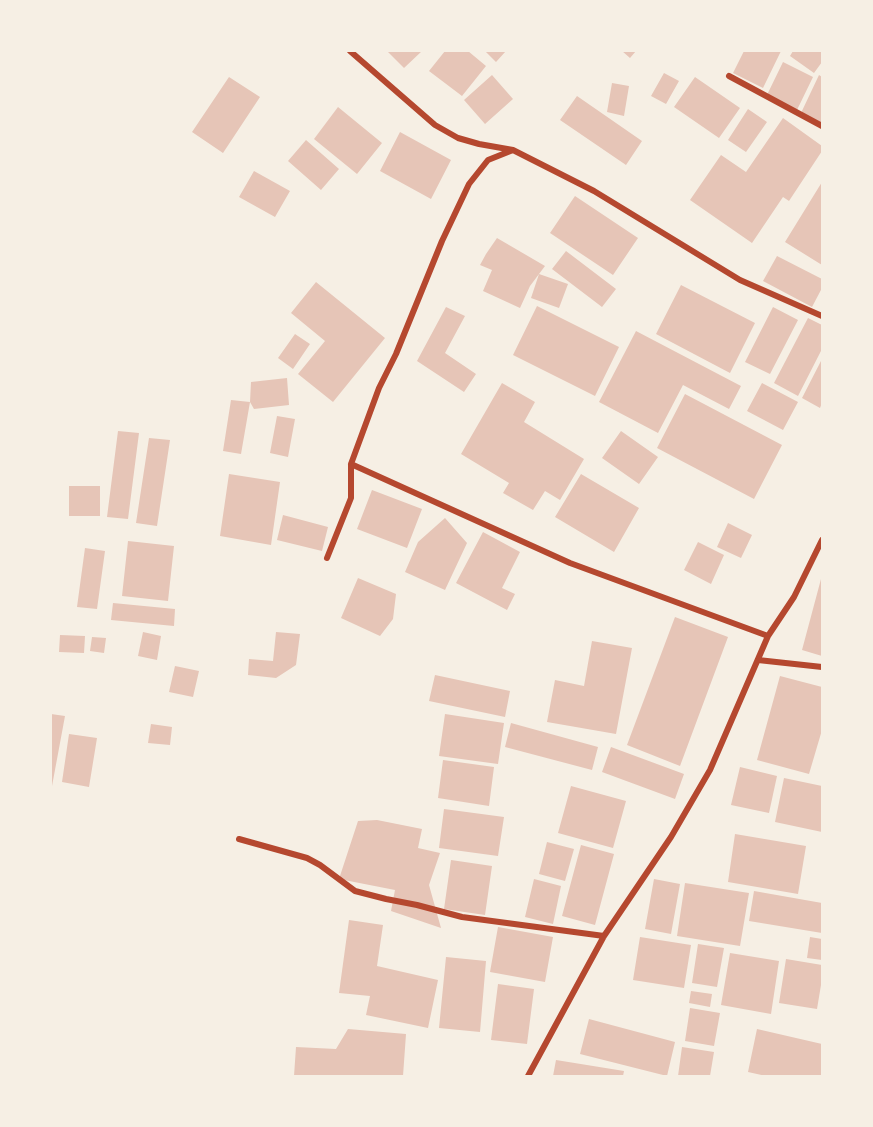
<!DOCTYPE html>
<style>
body{margin:0}
#map{position:relative;width:873px;height:1127px;overflow:hidden;background:#f6efe4;font-family:Signika,sans-serif}
canvas{display:block}
.frame{position:absolute;inset:0;border:52px solid #f6efe4;pointer-events:none}
</style>
<div id="map">
<canvas width="873" height="1127"></canvas>
<div class="frame"></div>
</div>
<script>
const ctx = document.querySelector('canvas').getContext('2d');
ctx.lineJoin = 'round';
function paint(path, color) {
  ctx.fillStyle = color;
  ctx.fill(path, 'evenodd');
}
function trace(path, color, width, dash) {
  ctx.strokeStyle = color;
  ctx.lineWidth = width;
  ctx.lineCap = dash ? 'butt' : 'round';
  ctx.setLineDash(dash || []);
  ctx.stroke(path);
}
const building = new Path2D(`
 M387,51h35l-18,17z
 M445,51h23l18,15 -24,30 -33,-25z
 M485,51h21l-10,11z
 M622,51h14l-6,7z
 M744,51h37l-18,37 -30,-15z
 M793,51h29v11l-8,11 -24,-17z
 M783,62l30,15 -17,35 -30,-15z
 M664,73l15,8 -13,23 -15,-8z
 M492,75l21,24 -28,25 -21,-24z
 M819,75l3,2v46l-21,-10z
 M229,77l31,20 -37,56 -31,-21z
 M695,77l45,31 -21,30 -45,-31z
 M612,83l17,3 -5,30 -17,-4z
 M577,96l65,45 -16,24 -66,-45z
 M338,107l44,36 -25,31 -43,-35z
 M748,109l19,13 -21,30 -18,-12z
 M783,118l39,28v5l-33,50 -6,-4 -31,46 -62,-43 31,-45 25,17z
 M400,132l51,28 -20,39 -51,-28z
 M306,140l33,29 -18,21 -33,-29z
 M254,171l36,20 -15,26 -36,-20z
 M822,182v83l-37,-23z
 M575,196l63,42 -25,37 -63,-42z
 M497,238l48,28 -6,8 29,10 -9,24 -28,-10 8,-24 -9,12 -10,22 -37,-17 9,-21 -12,-5 6,-11z
 M566,251l50,38 -14,18 -50,-38z
 M777,256l45,23v9l-10,19 -49,-26z
 M316,282l69,56 -52,64 -35,-28 27,-33 -34,-28z
 M681,285l74,38 -25,50 -74,-39z
 M537,306l82,41 -24,49 -82,-41z
 M446,307l19,9 -20,37 31,21 -12,18 -47,-31z
 M773,307l25,13 -28,54 -25,-12z
 M808,318l14,7v24l-24,47 -24,-13z
 M636,331l105,55 -12,23 -46,-24 -25,48 -59,-31z
 M295,334l15,10 -17,25 -15,-11z
 M822,359v44l-2,5 -18,-10z
 M287,378l2,27 -35,4 -4,-7 1,-20z
 M502,383l33,19 -11,20 60,37 -24,41 -15,-9 -12,19 -30,-17 6,-10 -48,-29z
 M762,383l36,19 -15,28 -36,-19z
 M685,394l97,51 -28,54 -97,-51z
 M231,400l19,2 -9,52 -18,-3z
 M277,416l18,3 -7,38 -18,-4z
 M118,431l21,2 -11,86 -21,-2z
 M621,431l37,26 -19,27 -37,-26z
 M149,438l21,2 -13,86 -21,-3z
 M229,474l51,8 -9,63 -51,-9z
 M581,474l58,34 -25,44 -59,-35z
 M69,486h31v30h-31z
 M372,490l50,19 -15,39 -50,-19z
 M283,515l45,12 -6,24 -45,-11z
 M445,518l22,25 -22,47 -40,-18 13,-30z
 M728,523l24,12 -11,23 -24,-11z
 M483,532l37,20 -18,36 13,6 -8,16 -51,-27z
 M128,541l46,5 -6,55 -46,-5z
 M698,542l26,13 -13,29 -27,-14z
 M85,548l20,3 -8,58 -20,-2z
 M358,578l38,16 -3,25 -13,17 -39,-18z
 M821,579h1v77l-20,-6z
 M113,603l62,6 -1,17 -63,-6z
 M675,617l53,20 -48,129 -53,-21z
 M143,632l18,4 -4,24 -19,-4z
 M276,632l24,2 -4,31 -20,13 -28,-3 1,-16 24,2z
 M60,635l25,1 -1,17 -25,-1z
 M92,637l14,1 -2,15 -14,-2z
 M592,641l40,7 -16,86 -69,-12 8,-42 29,6z
 M175,666l24,5 -6,26 -24,-5z
 M435,675l75,16 -5,26 -76,-16z
 M780,676l42,11v43l-13,44 -52,-14z
 M51,714l14,2 -13,70h-1z
 M445,714l59,9 -6,41 -59,-8z
 M511,723l87,24 -6,23 -87,-23z
 M151,724l21,3 -2,18 -22,-2z
 M69,734l28,4 -8,49 -27,-5z
 M611,747l73,27 -9,25 -73,-27z
 M443,760l51,7 -5,39 -51,-8z
 M740,767l37,9 -8,37 -38,-8z
 M784,778l38,8v46l-47,-10z
 M571,786l55,15 -13,47 -55,-15z
 M444,809l60,8 -6,39 -59,-8z
 M377,820l45,9 -4,19 22,5 -11,32 12,43 -50,-17 4,-21 -56,-11 19,-58z
 M735,834l71,12 -8,48 -70,-12z
 M547,842l27,7 -9,32 -26,-7z
 M581,845l33,9 -19,71 -33,-9z
 M451,860l41,6 -7,49 -41,-6z
 M534,879l27,7 -8,38 -28,-7z
 M654,879l26,5 -9,50 -26,-5z
 M685,883l64,10 -9,53 -63,-10z
 M754,891l68,12v30l-73,-12z
 M349,920l34,5 -6,41 61,14 -10,48 -62,-13 4,-19 -31,-3z
 M498,927l55,10 -8,45 -55,-10z
 M640,937l51,8 -7,43 -51,-8z
 M810,937l12,2v21l-15,-2z
 M698,944l26,4 -7,39 -25,-4z
 M730,953l49,8 -8,53 -50,-9z
 M446,957l40,4 -6,71 -41,-4z
 M786,959l36,6v14l-5,30 -38,-6z
 M498,984l36,5 -7,55 -36,-4z
 M691,991l21,3 -2,13 -21,-4z
 M690,1008l30,5 -6,33 -29,-5z
 M589,1019l86,23 -8,34 -87,-22z
 M348,1029l58,5 -3,42h-109l2,-29 40,2z
 M757,1029l65,15v32h-56l-18,-4z
 M682,1047l32,5 -4,24h-32z
 M556,1060l68,11 -1,5h-70z`);
const minor = new Path2D(`
 M350,51l85,74 23,13 21,6 34,6 81,41 146,89 82,36
 M729,76l93,50
 M351,464l28,-76 17,-34 46,-113 27,-57 19,-24 25,-10
 M327,558l24,-60v-34l219,99 198,73
 M758,660l64,7
 M239,839l68,19 13,7 35,26 31,8 31,6 45,12 142,19
 M528,1076l76,-140 67,-99 39,-67 58,-134 26,-39 28,-57`);
paint(building, '#e6c5b7');
trace(minor, '#b5482f', 6);
</script>
